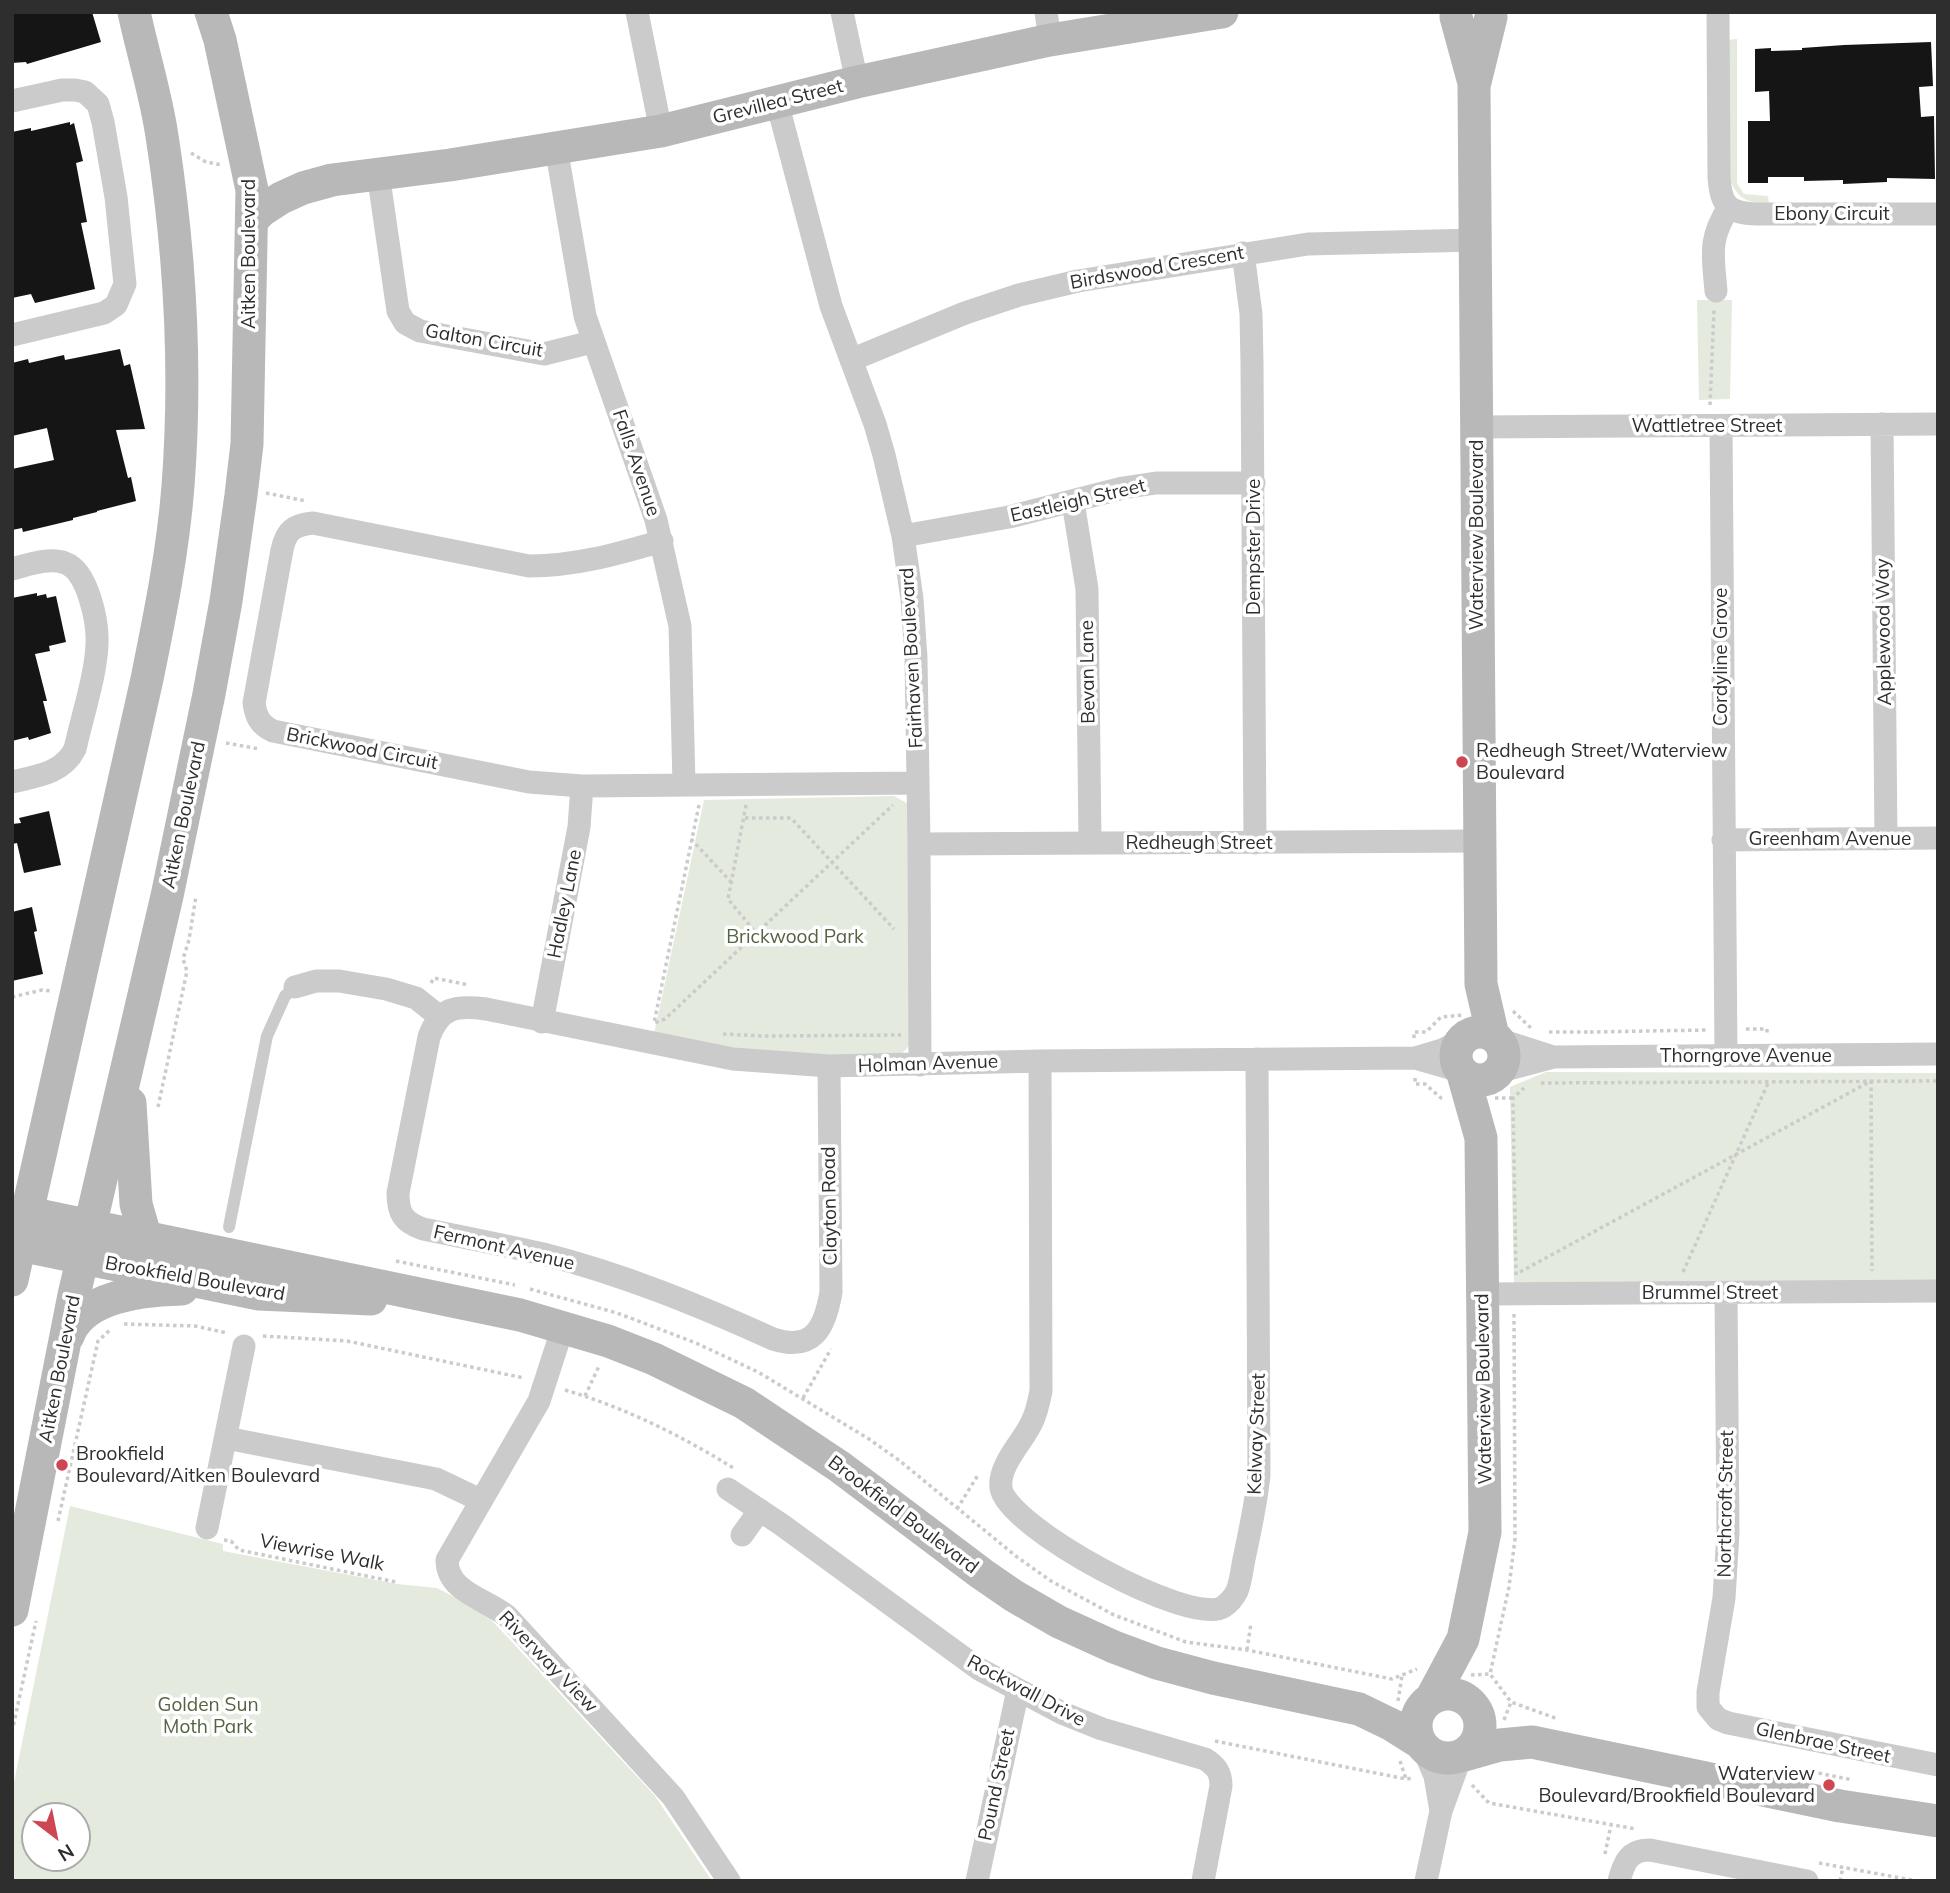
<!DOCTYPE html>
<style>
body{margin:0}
#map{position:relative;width:1950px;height:1893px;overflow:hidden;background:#fff;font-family:Mulish,sans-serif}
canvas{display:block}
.frame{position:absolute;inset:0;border:14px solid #2e2e2e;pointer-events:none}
.north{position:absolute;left:21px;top:1802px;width:70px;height:70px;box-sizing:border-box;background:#fff;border:2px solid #ababab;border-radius:50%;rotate:148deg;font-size:19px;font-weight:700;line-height:28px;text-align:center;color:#2e2e2e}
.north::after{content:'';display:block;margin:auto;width:24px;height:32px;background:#cf4653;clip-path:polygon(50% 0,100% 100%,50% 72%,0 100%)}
</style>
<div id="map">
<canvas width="1950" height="1893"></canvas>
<div class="frame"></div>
<div class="north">N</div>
</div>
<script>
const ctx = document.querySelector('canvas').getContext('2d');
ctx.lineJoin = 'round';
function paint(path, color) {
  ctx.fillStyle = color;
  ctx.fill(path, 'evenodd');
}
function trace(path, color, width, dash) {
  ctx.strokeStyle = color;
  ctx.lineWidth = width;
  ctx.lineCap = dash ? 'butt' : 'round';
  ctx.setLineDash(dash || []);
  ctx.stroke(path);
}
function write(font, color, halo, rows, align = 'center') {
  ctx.font = font + ' Mulish,sans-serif';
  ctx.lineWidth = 7;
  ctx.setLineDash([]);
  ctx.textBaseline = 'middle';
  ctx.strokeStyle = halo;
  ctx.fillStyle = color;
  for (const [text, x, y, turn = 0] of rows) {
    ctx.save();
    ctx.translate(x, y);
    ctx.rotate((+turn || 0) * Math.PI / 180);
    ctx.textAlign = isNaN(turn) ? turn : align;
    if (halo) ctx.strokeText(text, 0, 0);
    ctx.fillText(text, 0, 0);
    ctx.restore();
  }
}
const green = new Path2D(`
 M1737,39v144l7,11 24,2 1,7c-21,1 -31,-4 -39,-23l-3,-140z
 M1697,300h35l-2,99 -31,1z
 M894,796l18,10 2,235 -15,15 -130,-2 -115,-20 50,-234z
 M1546,1072l392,1v207l-424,4 -4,-197z
 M70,1506l153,38v7l174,33 40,4 48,25 170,183 57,85h-700v-89zM35,1816h42v42h-42z`);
const building = new Path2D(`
 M12,12h80l9,30 -74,22 -1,-2 -14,1z
 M1931,42l2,44 -14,1 2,30 13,-1 1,63 -48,-1v4l-44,2v-4l-39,1v-4h-36v6h-20v-62h22l-1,-30 -14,1v-43l16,-1v3l31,-1v-2l42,-3z
 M70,122v3l4,-2 9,38 -7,2 11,59 -6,1 14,66 -60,14 -4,-9 -19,4v-166l19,-4v3z
 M120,349l4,17 6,-2 15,65 -29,1 12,48 3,-1 5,24 -39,10v1l-24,6v2l-50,12 -1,-4 -10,2v-61l42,-9 -7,-32 -35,8v-73l16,-4 1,4 35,-8 1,5z
 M37,593v3l9,-2 1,4 9,-2 10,46 -17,4 1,5 -15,3 12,47h-4l8,32 -22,7 -1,-3 -16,4v-143z
 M49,811l12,54 -37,8 -7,-30 -5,1v-20l9,-1 -2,-5z
 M32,907l5,24 -3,1 9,42 -31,7v-69z`);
const path = new Path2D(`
 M191,153l15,9 16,3
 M1710,405l4,-95
 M266,493l40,8
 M226,743l34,6
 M699,805l-45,218 11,-4 228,-214
 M746,805l-18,94 28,34
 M745,818h46l103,111
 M691,839l41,44
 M431,983l3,-5 35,7
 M12,997l30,-7 9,1
 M1513,1011l19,18
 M1746,1029h21v6
 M1549,1032h41
 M1590,1032l117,-2
 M723,1034l39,2 139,-1
 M1414,1038v-6h12l15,-15 23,-2
 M1415,1078v6h10l16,14h4
 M1541,1083l397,-2
 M1495,1098h18
 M158,1107l29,-136 -4,-12 6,-19 7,-44
 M396,1261l119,24
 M1520,1272l351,-191 1,190
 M1683,1272l86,-191
 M1516,1275l-3,-170v-7l11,-10
 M530,1289l87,24 79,30 62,29 111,67 31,22 117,96 34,24 63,34 72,27 61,8 145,29 25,-10
 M1514,1314l1,225 -6,48 -19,87 21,28 47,17
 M124,1324l71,2 32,7
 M263,1336l84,5 177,37
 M565,1390c61,18 117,46 170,79
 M585,1396l14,-30
 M803,1398l28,-49
 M957,1509l21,-34
 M58,1521l40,-180 13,-12
 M224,1540l7,1 8,9 157,32
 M1247,1650l4,-27
 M1471,1675l19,-1
 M1398,1701l4,-25
 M1504,1720l7,-18
 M12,1732l24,-111
 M1215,1741l191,38 8,-1
 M1400,1761l6,18
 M1798,1769l55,11
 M1472,1785l17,18 147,26
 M1605,1854l6,-29
 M1819,1863l98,18
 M1840,1881l3,-14`);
const lane = new Path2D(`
 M229,1227l38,-191 18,-40 10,-9`);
const street = new Path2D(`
 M637,12l24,119
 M842,12l15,70
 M1046,12l4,28
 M1718,12l1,165c2,29 9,36 38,37h181
 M12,101l50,-11h13l10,2 13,12 5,18 13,75 9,87 -9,21 -12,8 -92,22
 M777,102l54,204 44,118 9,31 19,81 9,63 4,59 3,186 1,221
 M556,147l29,169 71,204 24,106 4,158
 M378,173l20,138 7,12 15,8 124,23 48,-12
 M1243,253l8,61 1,50 3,479
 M1716,291c-3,-36 -8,-51 13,-84
 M851,360l114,-47 54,-18 59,-14 230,-37 168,-4
 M1882,424l4,415
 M1721,426l5,630
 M1476,427l462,-3
 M1073,502l14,87 3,254
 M903,536l106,-19 114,-29 33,-5h98
 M662,541c-45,13 -86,25 -133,25l-216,-43c-20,2 -27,8 -31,27l-28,153c2,14 6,22 19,28l256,51 53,4 336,-3
 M12,569c16,-4 37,-12 53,-6 23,8 33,59 32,81 -1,31 -15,73 -22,105 -13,25 -38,27 -63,33
 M1723,840l215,-2
 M919,844l561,-3
 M295,987l21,-6h23l47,8 30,9 24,19
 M542,1022l37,-195 3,-41
 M1497,1039l56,18
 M1415,1058l27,-8 20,-10
 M1040,1061l1,330c-2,10 -4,21 -9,31 -9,20 -34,43 -31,66 5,39 190,139 222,119 6,-4 11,-10 14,-16 4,-10 5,-22 7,-32 6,-28 12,-55 15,-84l-2,-416
 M829,1066l2,226c-6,36 -18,60 -58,47 -75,-34 -151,-65 -230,-85 -40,-9 -80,-17 -120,-25 -20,-7 -25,-16 -25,-36l31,-156c11,-30 27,-32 57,-28l247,50 96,7 211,-5 375,-3 45,13
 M1498,1072l56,-15 384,-3
 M1726,1293l2,240 -4,65 -16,94v15l10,12 10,4 210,42
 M1483,1294l455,-3
 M563,1327l-24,74 -92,159c0,32 39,39 60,56l166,181 56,84
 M226,1438l210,41 44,21
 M728,1489l54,36 197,144 83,44 40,16 103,30c11,7 16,13 16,27l-18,95
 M207,1528l37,-182
 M742,1535l18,-25
 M1422,1746l13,30 6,35
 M977,1881l41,-191
 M1426,1881l15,-70 20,-55
 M1619,1881c5,-19 10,-31 31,-31l157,31`);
const secondary = new Path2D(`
 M1456,17l18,66
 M1491,17l-17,69 7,898 12,52
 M252,220l9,-9 20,-13 22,-10 29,-8 118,-15 211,-34 196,-49 193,-42 172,-28
 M1456 1056a24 24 0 1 1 48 0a24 24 0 1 1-48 0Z
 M130,1103l6,101 10,35
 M28,1213l492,102 88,26 46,18 90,44 96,64 142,107 32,22 45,26 55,25 43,16 56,15 146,31 33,16 27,17
 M20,1245l239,49 112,5
 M12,1280l135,-601c13,-64 26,-128 31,-193 9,-117 2,-234 -16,-350 -6,-41 -19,-82 -28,-124
 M68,1336c15,-41 76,-46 114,-47
 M12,1610l62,-315 93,-399 42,-202 17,-93 15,-106 6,-51 5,-254 -32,-150 -9,-28
 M1416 1726a32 32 0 1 1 64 0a32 32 0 1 1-64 0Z
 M1431,1699l32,-60 22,-107 -4,-394 -18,-64
 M1465,1755l35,-10 32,-3 308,64 98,15`);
const markers = [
 [1462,762,7,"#cf4653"],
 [62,1465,7,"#cf4653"],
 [1829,1785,7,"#cf4653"]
];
const streetNames = [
 ["Grevillea Street",778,102,-14],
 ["Ebony Circuit",1832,214],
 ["Aitken Boulevard",249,254,-90],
 ["Birdswood Crescent",1157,268,-10],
 ["Galton Circuit",484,341,10],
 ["Wattletree Street",1707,426],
 ["Falls Avenue",636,463,71],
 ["Eastleigh Street",1078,501,-13],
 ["Waterview Boulevard",1477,535,-90],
 ["Dempster Drive",1254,547,-90],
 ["Applewood Way",1884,632,-91],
 ["Cordyline Grove",1721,657,-90],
 ["Fairhaven Boulevard",912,658,-93],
 ["Bevan Lane",1088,672,-91],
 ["Brickwood Circuit",362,749,11],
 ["Aitken Boulevard",184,815,-78],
 ["Greenham Avenue",1830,839],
 ["Redheugh Street",1199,843],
 ["Hadley Lane",565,904,-79],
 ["Thorngrove Avenue",1746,1056],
 ["Holman Avenue",928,1064,-2],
 ["Clayton Road",830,1206,-91],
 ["Fermont Avenue",504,1248,13],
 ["Brookfield Boulevard",195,1279,10],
 ["Brummel Street",1710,1293],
 ["Aitken Boulevard",60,1369,-79],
 ["Waterview Boulevard",1484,1389,-91],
 ["Kelway Street",1257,1434,-88],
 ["Northcroft Street",1726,1504,-89],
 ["Brookfield Boulevard",903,1515,37],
 ["Viewrise Walk",322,1553,11],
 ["Riverway View",548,1662,46],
 ["Rockwall Drive",1026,1691,28],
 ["Glenbrae Street",1823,1743,12],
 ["Pound Street",997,1785,-78]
];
const poiNames = [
 ["Redheugh Street/Waterview",1476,751],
 ["Boulevard",1476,773],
 ["Brookfield",76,1454],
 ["Boulevard/Aitken Boulevard",76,1476],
 ["Waterview",1815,1774,"right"],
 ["Boulevard/Brookfield Boulevard",1815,1796,"right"]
];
const parkNames = [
 ["Brickwood Park",795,937],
 ["Golden Sun",208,1705],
 ["Moth Park",208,1727]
];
paint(green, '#e4eadd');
paint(building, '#151515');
trace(path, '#cbcbcb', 3.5, [3.5, 3.5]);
trace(lane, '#cbcbcb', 12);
trace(street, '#cbcbcb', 23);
trace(secondary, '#b8b8b8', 33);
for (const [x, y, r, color] of markers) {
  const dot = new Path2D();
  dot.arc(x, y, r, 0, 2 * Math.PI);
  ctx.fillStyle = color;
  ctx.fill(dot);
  trace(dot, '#fff', 2.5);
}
write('19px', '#2e2e2e', '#fff', streetNames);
write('19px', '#2e2e2e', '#fff', poiNames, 'left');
write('19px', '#526441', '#fff', parkNames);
</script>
